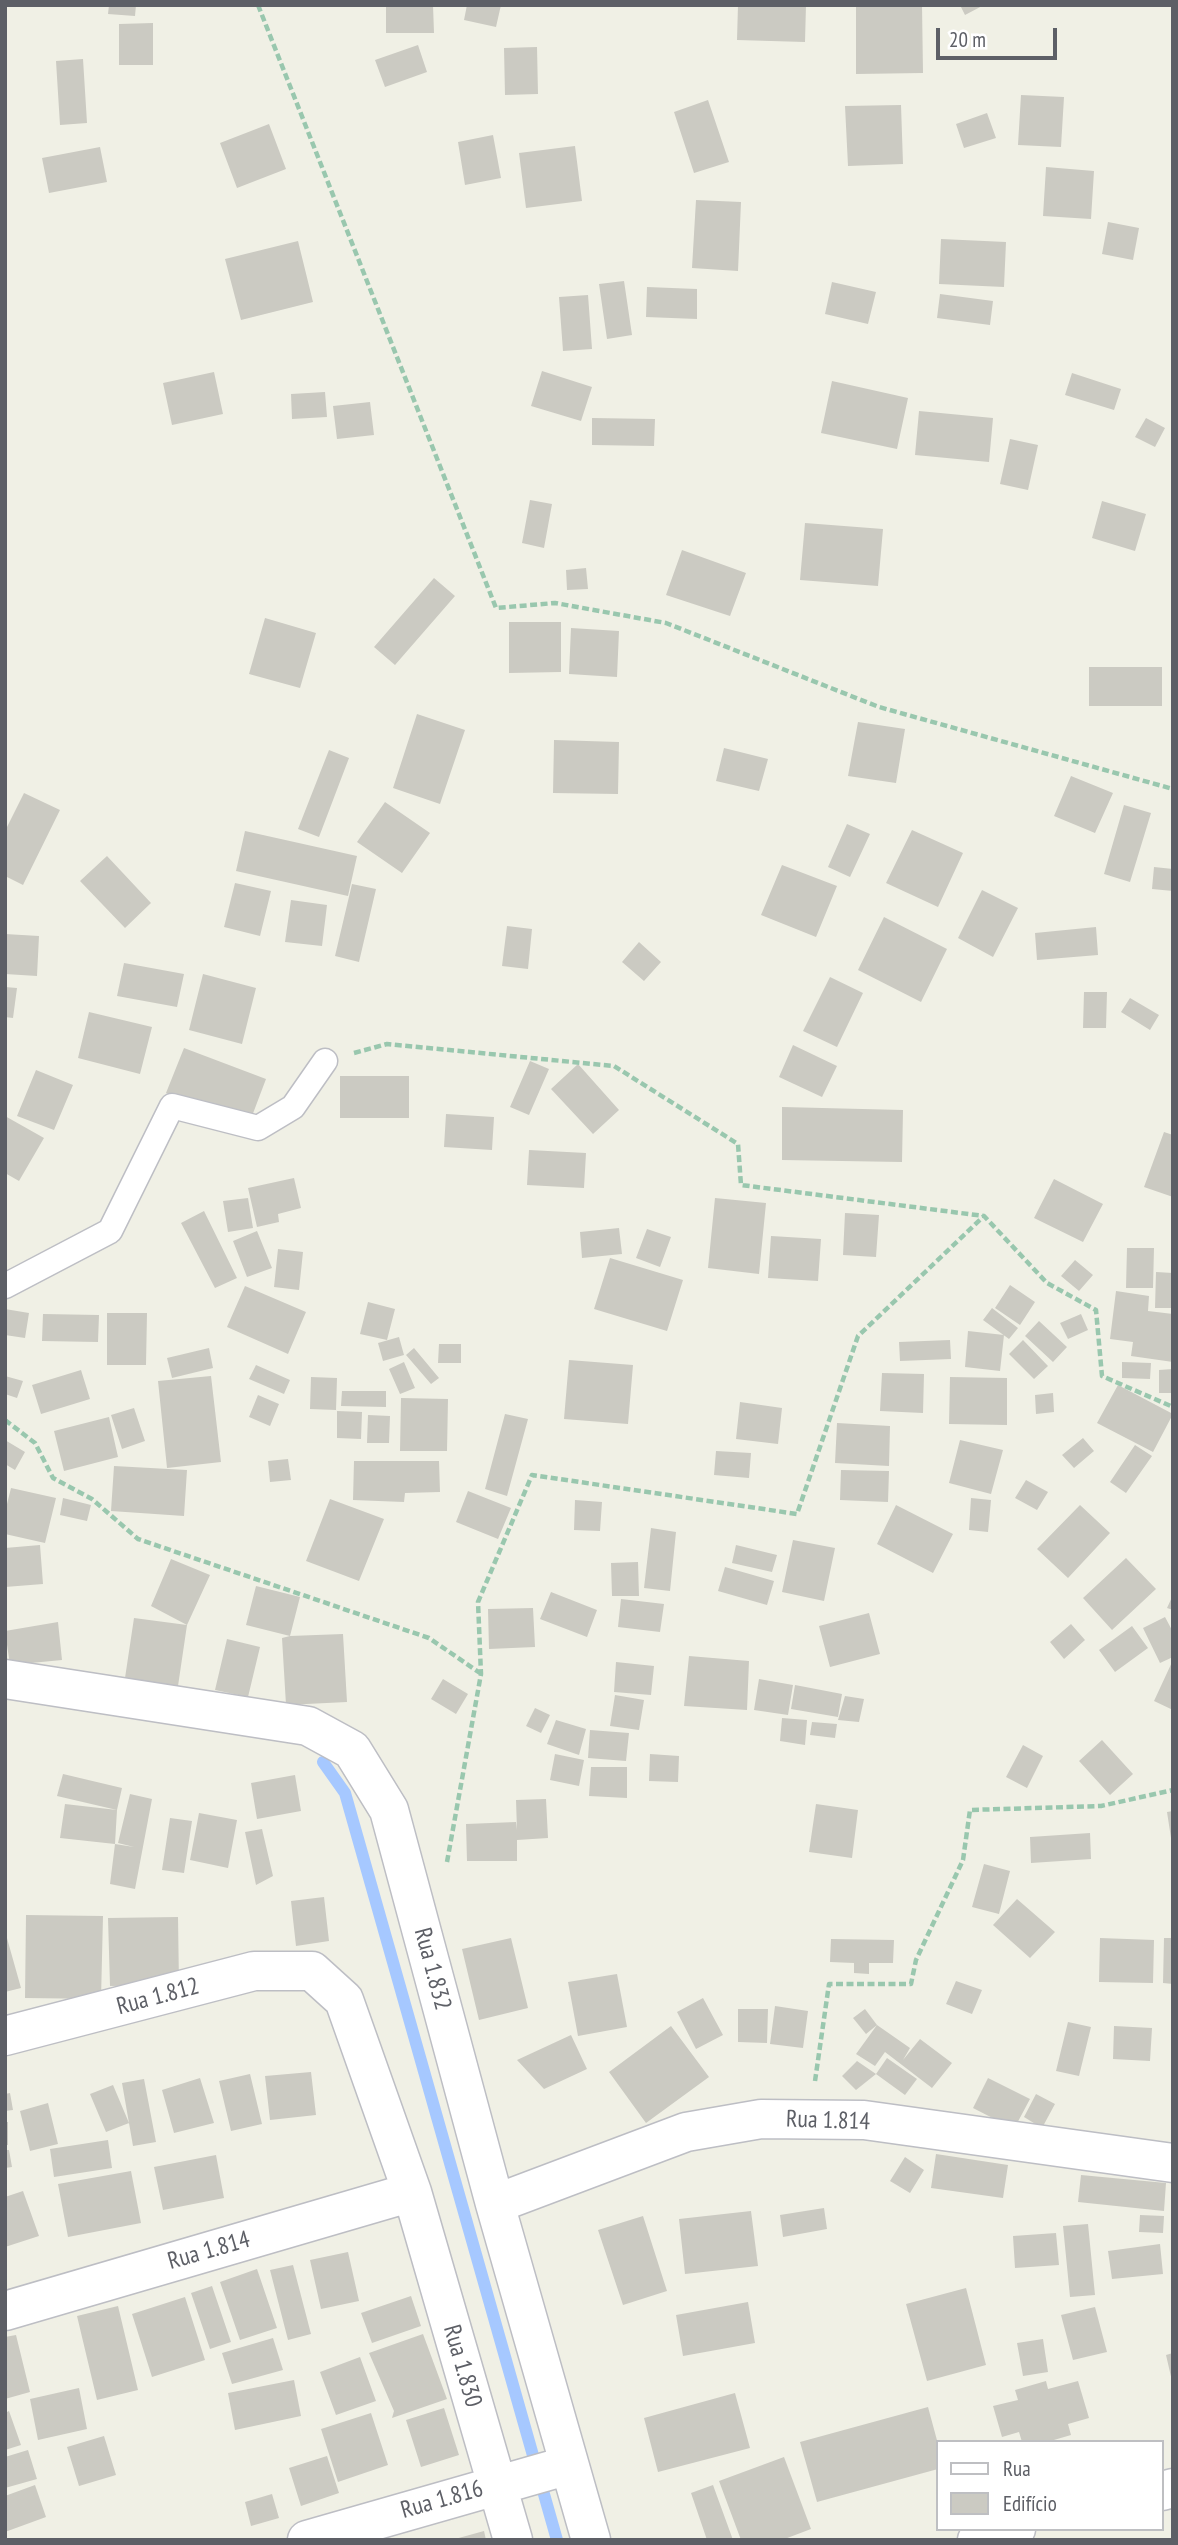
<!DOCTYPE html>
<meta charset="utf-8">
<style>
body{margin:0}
#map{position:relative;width:1178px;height:2545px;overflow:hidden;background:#f0f0e5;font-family:"PT Sans Narrow",sans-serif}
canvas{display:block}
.frame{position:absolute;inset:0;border:7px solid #5d5f66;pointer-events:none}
.legend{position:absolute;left:936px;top:2440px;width:228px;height:91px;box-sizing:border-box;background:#fff;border:2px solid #bebfc2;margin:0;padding:9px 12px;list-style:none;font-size:21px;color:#5d5f66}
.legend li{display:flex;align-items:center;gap:14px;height:35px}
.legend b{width:35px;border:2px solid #bebfc2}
.scale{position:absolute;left:936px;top:28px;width:121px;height:32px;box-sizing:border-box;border:4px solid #5d5f66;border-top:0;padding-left:9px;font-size:21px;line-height:24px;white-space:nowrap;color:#5d5f66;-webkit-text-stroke:5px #fff;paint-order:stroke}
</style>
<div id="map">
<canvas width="1178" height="2545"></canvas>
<div class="frame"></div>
<ul class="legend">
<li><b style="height:9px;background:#fff"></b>Rua</li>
<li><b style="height:19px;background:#cbcac2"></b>Edifício</li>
</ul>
<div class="scale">20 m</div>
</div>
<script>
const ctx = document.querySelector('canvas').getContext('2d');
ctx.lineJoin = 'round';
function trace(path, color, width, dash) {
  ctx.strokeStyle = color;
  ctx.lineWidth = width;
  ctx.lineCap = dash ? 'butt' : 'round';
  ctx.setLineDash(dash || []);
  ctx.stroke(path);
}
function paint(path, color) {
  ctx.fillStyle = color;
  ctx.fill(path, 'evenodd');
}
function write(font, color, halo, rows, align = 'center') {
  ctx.font = font + ' "PT Sans Narrow",sans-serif';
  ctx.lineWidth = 5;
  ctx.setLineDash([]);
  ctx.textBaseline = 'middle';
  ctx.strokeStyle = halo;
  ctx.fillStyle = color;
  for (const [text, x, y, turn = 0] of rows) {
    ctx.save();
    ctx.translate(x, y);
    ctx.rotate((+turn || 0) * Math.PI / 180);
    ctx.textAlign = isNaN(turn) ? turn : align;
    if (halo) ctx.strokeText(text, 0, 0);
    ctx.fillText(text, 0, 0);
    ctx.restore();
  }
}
const stream = new Path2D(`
 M323,1762l22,31 212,747`);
const building = new Path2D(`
 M109,5h27l-1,11 -27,-2z
 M433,5l1,28h-48v-26z
 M467,5h34l-5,22 -32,-7z
 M738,5h68l-1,37 -68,-2z
 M856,5h66l1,68 -67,1z
 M960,5h24l-19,10z
 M153,23v42h-34v-41z
 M418,45l9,27 -42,15 -10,-27z
 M537,47l1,47 -33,1 -1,-47z
 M83,59l4,64 -27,2 -4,-64z
 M1021,95l43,2 -3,50 -43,-2z
 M708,100l21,62 -35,11 -20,-61z
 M901,105l2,59 -55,2 -3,-60z
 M987,113l9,25 -32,10 -8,-24z
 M269,124l17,45 -49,19 -17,-45z
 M493,135l8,43 -36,7 -7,-43z
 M575,146l7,55 -56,7 -7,-55z
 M100,147l7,35 -58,11 -7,-35z
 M1046,167l48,4 -3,48 -48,-3z
 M696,200l45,2 -3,69 -46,-3z
 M1108,222l31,6 -6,32 -31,-6z
 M941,239l65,3 -2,45 -65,-3z
 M298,241l15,61 -72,18 -16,-61z
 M624,281l8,54 -25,4 -8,-55z
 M832,282l44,10 -8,32 -43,-10z
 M647,287l50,2v30l-51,-2z
 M940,294l53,7 -3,24 -53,-7z
 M588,295l4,54 -29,2 -4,-54z
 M542,371l50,16 -11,34 -50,-15z
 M214,372l9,42 -51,11 -9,-42z
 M1072,373l49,16 -7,21 -49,-15z
 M832,381l76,17 -11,51 -76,-16z
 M325,392l2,25 -35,2 -1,-25z
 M370,402l4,33 -37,4 -4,-33z
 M919,411l74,7 -4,44 -74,-7z
 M592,418l63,1 -1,27 -62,-1z
 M1146,418l19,10 -10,19 -20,-10z
 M1010,439l28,6 -10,45 -28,-6z
 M530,500l22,4 -8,44 -22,-5z
 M1102,501l44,13 -11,37 -43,-13z
 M805,523l78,6 -5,57 -78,-6z
 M682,550l64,23 -16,43 -64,-21z
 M586,568l2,21 -21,1 -1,-20z
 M434,578l21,18 -60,69 -21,-18z
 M265,618l51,15 -16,55 -51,-14z
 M509,622h52v50l-52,1z
 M571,628l48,3 -2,46 -48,-3z
 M1089,667h73v39h-73z
 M417,714l48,16 -25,74 -47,-16z
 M858,722l47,7 -9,54 -48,-7z
 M554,740l65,2 -1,52 -65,-1z
 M724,748l44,11 -9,32 -43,-10z
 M329,750l20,8 -30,79 -21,-8z
 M1071,776l42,17 -18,40 -41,-17z
 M24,793l36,17 -37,75 -18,-9v-45z
 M385,802l45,31 -28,40 -45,-31z
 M1124,805l27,8 -21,69 -26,-8z
 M847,824l23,10 -20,43 -22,-10z
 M912,830l51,23 -25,54 -52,-24z
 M245,831l112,25 -9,40 -112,-25z
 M107,856l44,47 -26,25 -45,-47z
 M782,865l55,21 -21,51 -55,-22z
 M1154,867l19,2v22l-21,-2z
 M235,883l36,8 -11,45 -36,-9z
 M352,884l24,5 -17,73 -24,-6z
 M982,890l36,18 -25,49 -35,-19z
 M291,900l36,5 -5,41 -37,-4z
 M884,917l63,32 -26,53 -63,-32z
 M507,926l25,3 -4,40 -26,-3z
 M1096,927l2,28 -61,5 -2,-27z
 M5,934l34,2 -2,40 -32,-2z
 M639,942l22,20 -17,19 -22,-19z
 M124,963l60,11 -7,33 -60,-11z
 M203,974l53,14 -14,56 -53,-14z
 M830,977l33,16 -26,54 -34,-16z
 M5,987l12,1 -4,30 -8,-1z
 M1084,992h23l-1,36h-23z
 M1130,998l29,17 -9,15 -29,-18z
 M89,1012l63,15 -12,47 -62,-16z
 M793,1045l44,21 -15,31 -43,-20z
 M184,1048l82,31 -17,45 -83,-31z
 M530,1061l19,8 -20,46 -19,-8z
 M578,1064l41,46 -26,24 -42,-45z
 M36,1070l37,15 -19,45 -37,-14z
 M340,1076h69v42h-69z
 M782,1107l121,3 -1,52 -120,-2z
 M446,1114l48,3 -2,33 -48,-3z
 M5,1116l39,22 -25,43 -14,-8z
 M1164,1132l9,3v62l-29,-10z
 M529,1150l57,3 -2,35 -57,-3z
 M294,1178l7,30 -23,6 1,8 -22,5 -9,-39z
 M1054,1179l49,25 -20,38 -49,-24z
 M248,1198l5,30 -25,4 -5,-31z
 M715,1198l51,5 -7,71 -51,-6z
 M204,1211l33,67 -22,10 -34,-65z
 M845,1213l34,2 -3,42 -33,-2z
 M619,1228l3,26 -40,4 -2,-26z
 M647,1229l24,8 -11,30 -24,-9z
 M257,1231l15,37 -25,9 -14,-36z
 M771,1236l50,3 -3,42 -50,-3z
 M1127,1248h27l-1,40h-27z
 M278,1249l25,3 -4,38 -25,-3z
 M610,1258l73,22 -16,51 -73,-22z
 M1075,1260l18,15 -14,16 -18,-15z
 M1156,1272l17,1v35h-18z
 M1010,1285l25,17 -15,23 -25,-17z
 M245,1286l61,26 -18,42 -61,-27z
 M1116,1291l33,5 -1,15 25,3v48l-42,-6 2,-14 -23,-3z
 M368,1302l27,7 -8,31 -27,-6z
 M992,1308l26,20 -9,11 -26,-19z
 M5,1309l24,4 -4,25 -20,-3z
 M107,1313h40l-1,52h-39z
 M43,1314l56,1 -1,27 -56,-1z
 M1081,1314l7,16 -20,9 -8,-16z
 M1039,1321l28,26 -14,15 -28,-26z
 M968,1331l36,4 -4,36 -35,-4z
 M399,1337l5,18 -21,6 -5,-18z
 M950,1340l1,19 -51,2 -1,-19z
 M1023,1340l25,26 -14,13 -25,-25z
 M439,1344h22v19h-23z
 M209,1348l4,20 -41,10 -5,-20z
 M414,1348l25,30 -8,6 -25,-29z
 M569,1360l64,5 -5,59 -64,-5z
 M404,1362l11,26 -15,6 -11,-25z
 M1122,1362l29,1 -1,16 -28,-1z
 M256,1365l34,15 -6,14 -35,-15z
 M1173,1369v24h-14v-23z
 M81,1370l9,29 -49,15 -9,-29z
 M882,1373l42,1 -1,39 -43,-2z
 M5,1376l18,5 -6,17 -12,-4z
 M211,1376l10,86 -54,6 -9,-87z
 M311,1377l26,1 -1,32 -26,-1z
 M950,1377l57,1v47l-58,-1z
 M1118,1385l55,29 -20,38 -56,-29z
 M342,1391h44v16l-45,-1z
 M1053,1393l1,19 -18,2 -1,-19z
 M258,1395l21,9 -9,22 -21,-9z
 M401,1398l47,1 -1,52h-47z
 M740,1402l42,6 -4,36 -42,-5z
 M134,1408l11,33 -23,8 -11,-34z
 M337,1411l25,1 -1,27 -24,-1z
 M505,1414l23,5 -21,77 -22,-7z
 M368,1415l22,1 -1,27h-22z
 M109,1417l9,40 -54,14 -10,-40z
 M837,1423l53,3 -1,40 -54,-3z
 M1083,1438l11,13 -20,17 -12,-13z
 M5,1440l20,12 -10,18 -10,-6z
 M960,1440l43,10 -12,44 -42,-11z
 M1135,1445l17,11 -26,37 -16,-11z
 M716,1451l35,2 -2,25 -35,-3z
 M288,1459l3,21 -21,2 -2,-21z
 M354,1461h85l1,31 -35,1 -1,9 -51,-2z
 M114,1466l73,4 -3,46 -73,-5z
 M841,1470l48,1 -1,31 -48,-2z
 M1026,1480l22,12 -11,18 -22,-12z
 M11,1488l45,10 -11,45 -40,-9v-22z
 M468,1491l43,17 -13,31 -42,-17z
 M63,1498l28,7 -4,16 -27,-6z
 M971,1498l20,2 -3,32 -19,-2z
 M330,1499l54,20 -25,62 -53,-20z
 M575,1500l27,2 -2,29 -26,-1z
 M896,1505l57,29 -20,39 -56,-29z
 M1080,1505l30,28 -42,45 -31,-29z
 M651,1528l25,4 -6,59 -26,-3z
 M793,1540l42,8 -11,53 -42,-9z
 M40,1545l3,39 -38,3v-39z
 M736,1545l41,10 -5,17 -40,-9z
 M1126,1558l30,31 -44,41 -29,-32z
 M171,1559l39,16 -23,50 -36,-19z
 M638,1562l1,34h-27l-1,-33z
 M725,1567l49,14 -7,24 -49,-14z
 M256,1586l44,11 -10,39 53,-2 4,68 -61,3 -4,-67 8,-2 -44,-11z
 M551,1592l46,18 -10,27 -47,-18z
 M1173,1595v15l-6,-2z
 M621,1599l43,5 -4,28 -42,-5z
 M533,1608l2,39 -46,2 -1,-40z
 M869,1613l11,41 -50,13 -11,-41z
 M1165,1617l8,15v25l-13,6 -17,-35z
 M134,1618l53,7 -9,61 -53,-8z
 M58,1622l4,38 -52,5 -5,-34z
 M1071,1624l14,16 -21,19 -14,-17z
 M1132,1626l16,22 -33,24 -16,-22z
 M227,1639l33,8 -12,50 -33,-7z
 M689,1656l60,5 -2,49 -63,-4z
 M1173,1660v50l-19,-9z
 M616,1662l38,4 -3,29 -37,-3z
 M443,1679l25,15 -12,20 -25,-15z
 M759,1679l34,6 -5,30 -34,-5z
 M795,1685l47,9 -4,23 -47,-8z
 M615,1695l29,5 -5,30 -29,-4z
 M845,1696l19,3 -5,23 -21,-2z
 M535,1708l15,7 -9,18 -15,-7z
 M782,1718l25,2 -2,25 -25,-4z
 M556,1720l30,9 -7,26 -32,-11z
 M812,1722l25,2 -2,14 -25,-3z
 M590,1730l39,3 -3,28 -38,-3z
 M1102,1740l31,34 -23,21 -31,-34z
 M1023,1745l20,11 -16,32 -21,-11z
 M555,1754l29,6 -5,26 -29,-6z
 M650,1754l29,2 -1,26 -29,-1z
 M591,1767h36v31l-38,-2z
 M63,1774l59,14 -5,22 -60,-14z
 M295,1775l6,36 -44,8 -6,-36z
 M130,1794l22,5 -17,90 -25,-5 5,-40 19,3 -16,-4z
 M546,1799l2,39 -31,2v21h-50l-1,-37 50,-2 1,8 -1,-30z
 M65,1804l52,6 -2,34 -55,-6z
 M816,1804l42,6 -6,48 -43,-6z
 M1173,1811v27h-2l-4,-26z
 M199,1813l38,7 -9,48 -38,-8z
 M170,1818l22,3 -8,52 -22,-3z
 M262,1829l11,47 -17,9 -11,-53z
 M1090,1833l1,26 -60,4 -1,-26z
 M984,1864l26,7 -11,43 -27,-7z
 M324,1897l5,44 -33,5 -5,-45z
 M1017,1899l38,33 -25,26 -37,-33z
 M26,1915l77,1 -2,83 -76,-1z
 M178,1917l1,68 -69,1 -2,-68z
 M5,1931l16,57 -16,4z
 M511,1938l17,70 -49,12 -17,-71z
 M1100,1938l54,2 -1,43 -54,-1z
 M1164,1938h9v46l-10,-1z
 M831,1939l63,1 -1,23h-24v11l-15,-1v-10l-24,-1z
 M617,1974l10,53 -49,9 -10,-54z
 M956,1981l26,9 -10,24 -26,-10z
 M703,1998l20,37 -27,14 -19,-37z
 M775,2006l33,5 -5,37 -33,-4z
 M738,2009h30l-1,34 -29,-1z
 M865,2009l12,16 33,23 -7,12 17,-21 32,24 -20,25 -47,-36 -10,14 -19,-12 21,-29 -11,9 -13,-16z
 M1068,2022l23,5 -12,49 -23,-5z
 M671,2026l38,51 -63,46 -37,-51z
 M1114,2026l38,2 -2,33 -37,-2z
 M571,2035l16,34 -43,20 -27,-29z
 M887,2058l30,21 -12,16 -29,-21z
 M857,2061l19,13 -20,16 -14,-14z
 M311,2072l5,43 -46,5 -5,-44z
 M250,2074l12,50 -31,7 -12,-50z
 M200,2078l14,45 -40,10 -12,-43z
 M988,2078l42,21 -16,30 -41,-21z
 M144,2079l12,63 -23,4 -11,-63z
 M113,2085l16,38 -23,9 -16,-38z
 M10,2093l3,17 -8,1v-17z
 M1036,2094l19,10 -13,24 -18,-11z
 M48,2103l10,41 -28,7 -10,-40z
 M5,2122h3v23h-3z
 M108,2140l4,28 -58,9 -4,-28z
 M5,2150h4l3,17 -7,1z
 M936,2154l72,11 -5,33 -72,-10z
 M216,2155l8,43 -61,12 -9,-43z
 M905,2157l19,13 -14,23 -20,-12z
 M131,2171l10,52 -73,14 -10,-53z
 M1081,2175l85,8 -2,28 -86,-9z
 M23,2191l16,45 -34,11v-50z
 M824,2208l3,21 -44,8 -3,-22z
 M751,2211l7,55 -73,8 -6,-55z
 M1140,2215l24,1 -1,17 -24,-1z
 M643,2216l24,75 -44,14 -25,-75z
 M1088,2224l7,71 -25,2 -7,-71z
 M1056,2233l3,32 -44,3 -2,-32z
 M1160,2244l3,30 -51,5 -4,-28z
 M348,2252l11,49 -38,8 -11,-49z
 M293,2265l18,69 -23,6 -18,-70z
 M257,2269l20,59 -37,12 -20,-58z
 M212,2286l19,56 -21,7 -19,-56z
 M966,2288l20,77 -59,16 -21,-77z
 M411,2296l10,30 -49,17 -11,-30z
 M185,2297l20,63 -53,17 -20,-63z
 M748,2302l7,41 -72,13 -7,-41z
 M118,2306l20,84 -41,10 -20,-84z
 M1095,2307l12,45 -34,8 -12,-45z
 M423,2334l24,65 -55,19 2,-7 -25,-58z
 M16,2335l14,57 -25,7v-62z
 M273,2338l10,32 -51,14 -10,-31z
 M1043,2339l5,33 -25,4 -6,-33z
 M1173,2353v28h-1l-6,-26z
 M360,2357l16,44 -40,14 -16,-43z
 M294,2380l7,36 -66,14 -7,-37z
 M1046,2381l2,8 30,-8 11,37 -21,6 3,11 -24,7h-25l-3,-10 -17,5 -9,-31 25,-6 -3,-10z
 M79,2388l8,41 -49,11 -8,-41z
 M735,2393l15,55 -92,24 -14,-54z
 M928,2407l10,37v25l-121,33 -17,-60z
 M444,2408l15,47 -38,12 -15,-47z
 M9,2411l12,34 -16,5v-37z
 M371,2413l17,52 -50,17 -17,-53z
 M104,2436l12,39 -37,11 -12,-39z
 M28,2450l9,29 -32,9v-31z
 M327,2456l12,37 -38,13 -12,-38z
 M784,2457l27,72 -29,11h-41l-22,-59z
 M35,2485l11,32 -41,15v-36z
 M713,2485l20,55h-26l-16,-47z
 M272,2494l7,24 -28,8 -6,-24z
 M484,2531l2,9h-31v-1z`);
const path = new Path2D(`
 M258,5l238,603 59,-5 111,20 213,84 294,82
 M354,1053l33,-9 227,22 124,78 3,41 243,31 63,67 49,27 6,66 71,31
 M5,1420l30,23 18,35 39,21 46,40 291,99 51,35
 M447,1862l34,-188 -3,-72 54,-127 265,39 61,-178 126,-120
 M815,2081l14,-97h82l5,-24 47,-100 7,-50 131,-4 72,-16`);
const lane = new Path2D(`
 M5,1286l105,-55 62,-125 86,22 35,-21 32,-46`);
const street = new Path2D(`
 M5,1679l303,47 44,24 37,60 106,394 96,336
 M5,2036l249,-65h58l32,29 68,192 101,348
 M495,2204l191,-72 75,-13 103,1 309,43
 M5,2311l407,-119
 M1162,2491l11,-3
 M307,2540l262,-75
 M977,2540l39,-11`);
const streetNames = [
 ["Rua 1.832",432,1969,75],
 ["Rua 1.812",158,1997,-15],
 ["Rua 1.814",828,2121,2],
 ["Rua 1.814",209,2251,-16],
 ["Rua 1.830",462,2366,74],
 ["Rua 1.816",442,2500,-16]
];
trace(stream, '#a6c8ff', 12);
paint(building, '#cbcac2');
trace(lane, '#bdbec4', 27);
trace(street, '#bdbec4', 41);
trace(path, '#99c7ae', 4.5, [7, 3.5]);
trace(lane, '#fff', 24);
trace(street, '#fff', 38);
write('24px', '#5d5f66', '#fff', streetNames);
</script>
